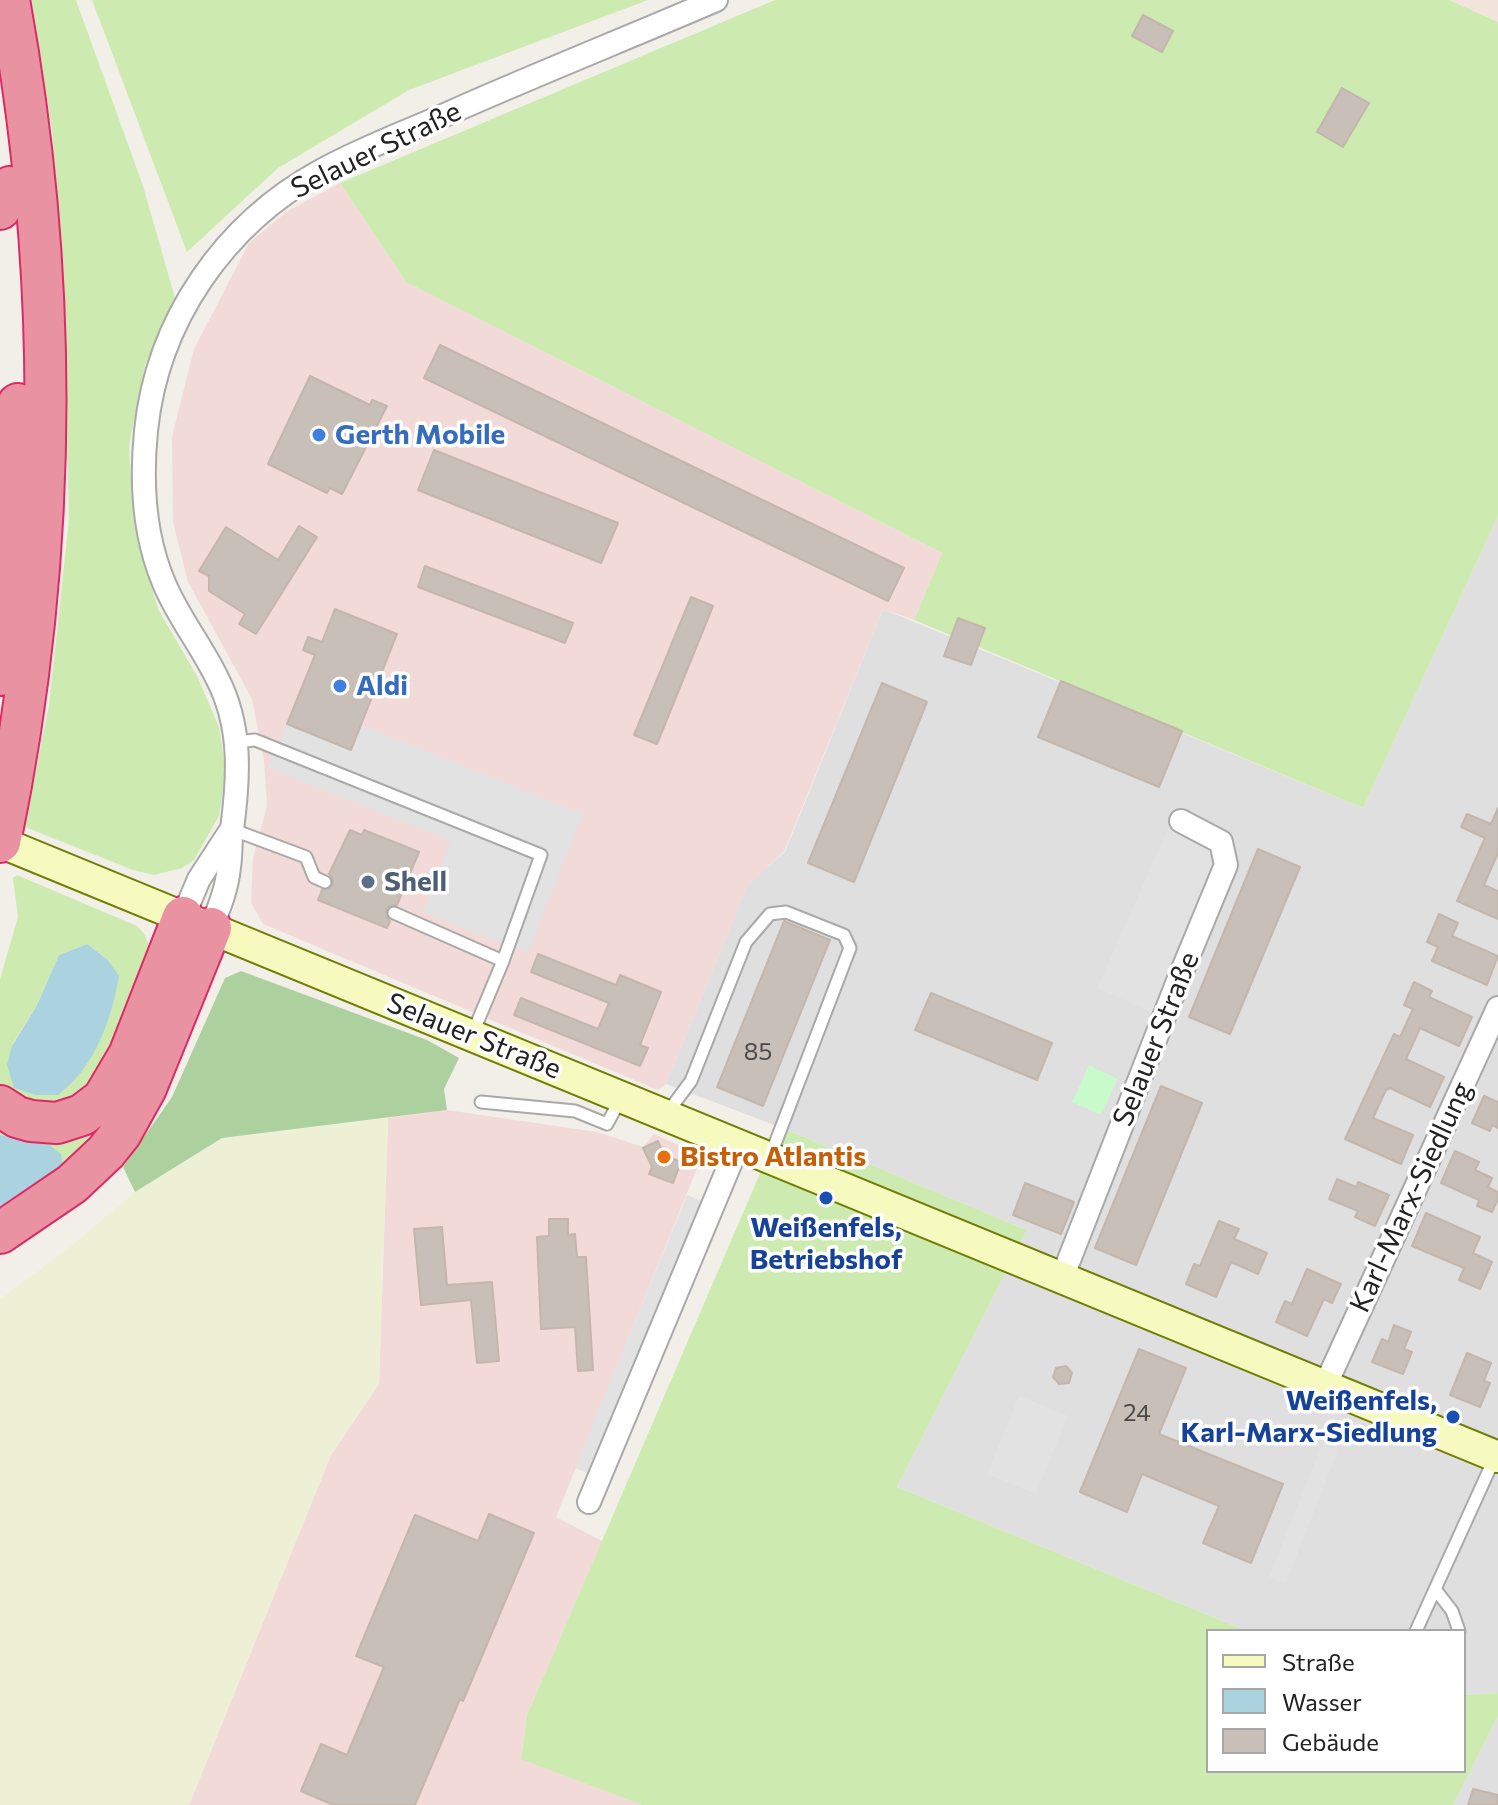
<!DOCTYPE html>
<meta charset="utf-8">
<style>
body{margin:0}
#map{position:relative;width:1498px;height:1805px;overflow:hidden;background:#f2efe9;font-family:Commissioner,sans-serif}
canvas{display:block}
.legend{position:absolute;left:1206px;top:1629px;width:260px;height:144px;box-sizing:border-box;background:#fff;border:2px solid #a7a7a7;margin:0;padding:10px 14px;list-style:none;font-size:24px;color:#222}
.legend li{display:flex;align-items:center;gap:16px;height:40px}
.legend b{width:40px;border:2px solid #a7a7a7}
</style>
<div id="map">
<canvas width="1498" height="1805"></canvas>
<ul class="legend">
<li><b style="height:10px;background:#f7fabf"></b>Straße</li>
<li><b style="height:22px;background:#aad3df"></b>Wasser</li>
<li><b style="height:22px;background:#c7bfb8"></b>Gebäude</li>
</ul>
</div>
<script>
const ctx = document.querySelector('canvas').getContext('2d');
ctx.lineJoin = 'round';
function paint(path, color) {
  ctx.fillStyle = color;
  ctx.fill(path, 'evenodd');
}
function trace(path, color, width, dash) {
  ctx.strokeStyle = color;
  ctx.lineWidth = width;
  ctx.lineCap = dash ? 'butt' : 'round';
  ctx.setLineDash(dash || []);
  ctx.stroke(path);
}
function write(font, color, halo, rows, align = 'center') {
  ctx.font = font + ' Commissioner,sans-serif';
  ctx.lineWidth = 7;
  ctx.setLineDash([]);
  ctx.textBaseline = 'middle';
  ctx.strokeStyle = halo;
  ctx.fillStyle = color;
  for (const [text, x, y, turn = 0] of rows) {
    ctx.save();
    ctx.translate(x, y);
    ctx.rotate((+turn || 0) * Math.PI / 180);
    ctx.textAlign = isNaN(turn) ? turn : align;
    if (halo) ctx.strokeText(text, 0, 0);
    ctx.fillText(text, 0, 0);
    ctx.restore();
  }
}
const residential = new Path2D(`
 M1498,516v1177l-34,2v-64h-217l-350,-144 130,-257 -247,-103 -114,-43 82,-200 37,-32 98,-243 480,199z
 M1498,1716v89h-45z`);
const commercial = new Path2D(`
 M340,183l66,99 536,271 -28,67 -31,-11 -99,243 -36,33 -82,199 -8,6 -395,-166 -12,-21 2,-45 14,-52 -3,-45 -12,-62 -64,-117 -15,-60 -1,-85 22,-88 55,-106 37,-31z
 M447,1110l150,22 46,15 11,-13 48,22 -146,361 46,24 -75,174 -6,43 121,47h-453l142,-350 48,-71 9,-266z`);
const military = new Path2D(`
 M1449,0h49v22z`);
const farmland = new Path2D(`
 M388,1118l-9,266 -48,71 -142,350h-189v-506l65,-48 70,-59 87,-54z`);
const grass = new Path2D(`
 M31,0h45l67,186 32,112 -30,67 -16,81 5,78 24,85 39,67 22,51 7,45 -7,44 -25,44 -12,8 -28,7 -21,-5 -108,-43 24,-122 20,-186 -7,-251 -10,-138z
 M92,0h556l-239,90 -131,78 -91,84z
 M775,0h674l49,22v494l-135,292 -449,-188 28,-67 -536,-271 -66,-99z
 M17,875l120,51c12,10 13,23 13,38l-57,123 -35,21 -48,-11 -10,-11v-107l18,-62 -5,-39zM87,944l20,15 -95,86 24,-38 23,-52z
 M112,1108l-15,35 -97,68 12,-75 -12,-1v-13z
 M780,1127l247,103 -130,257 350,144h-39v140h256v-76l34,-2v23l-45,89h-811l-121,-46 6,-44z`);
const forest = new Path2D(`
 M241,971l186,69 32,18 -15,31 3,21 -225,28 -87,54 -12,-25 49,-70 53,-119z`);
const park = new Path2D(`
 M1089,1065l29,14 -17,36 -29,-13z`);
const parking = new Path2D(`
 M287,724l64,25 10,-24 222,89 -55,139 -105,-41 28,-71 -183,-73z
 M1170,824l49,22 2,20 -65,148 -59,-26z
 M687,1195l15,6 -112,273 -15,-6z
 M1019,1396l49,20 -32,78 -49,-20z
 M1322,1444l16,6 -52,133 -17,-6z`);
const water = new Path2D(`
 M87,944l20,15 12,17c-8,45 -24,91 -61,119h-22l-22,-7 -7,-23 5,-19 24,-39 23,-52z
 M0,1135l47,8 14,11 2,11 -7,10 -56,36z`);
const building = new Path2D(`
 M1143,15l30,16 -11,21 -30,-16z
 M1342,88l27,15 -26,44 -26,-15z
 M440,345l464,223 -16,33 -464,-223z
 M310,376l60,29 2,-5 15,6 -45,88 -12,-6 -3,5 -59,-29z
 M434,450l184,73 -17,40 -183,-73z
 M299,526l18,11 -61,97 -17,-10 6,-10 -36,-23v-15l-10,-5 27,-44 52,33z
 M425,566l148,57 -8,20 -147,-56z
 M691,597l22,9 -56,138 -23,-9z
 M335,609l62,25 -46,116 -64,-26 28,-69 -12,-5 5,-13 14,5z
 M958,618l27,10 -14,37 -27,-9z
 M1061,681l121,50 -23,56 -121,-50z
 M882,683l45,19 -73,180 -46,-19z
 M1498,808v45l-14,32 14,6v28l-41,-18 28,-63 -24,-11 6,-13 24,10z
 M350,830l12,5 2,-5 55,22 -22,53 -7,1 -4,4 1,7 3,4 -3,7 -69,-28 4,-10 10,-4 1,-6 -4,-6z
 M1258,849l42,18 -70,167 -41,-17z
 M1439,914l19,9 -6,13 46,20 -11,29 -55,-24 6,-14 -11,-5z
 M784,921l46,19 -67,166 -46,-19z
 M538,954l78,31 4,-10 41,17 -21,53 8,3 -8,18 -126,-51 7,-17 77,31 11,-26 -78,-31z
 M1414,982l18,9 -3,6 43,20 -13,29 -39,-18 -14,31 38,18 -14,30 -40,-19 -4,2 -13,28 40,17 -12,29 -56,-25 49,-105 6,3 13,-28 -9,-4z
 M931,993l121,50 -15,37 -122,-50z
 M1161,1086l41,17 -66,162 -41,-17z
 M1484,1096l14,6v26l-6,-3 -2,6 -18,-8z
 M658,1141l6,14 17,7 -8,21 -24,-9 3,-7 -9,-19z
 M1455,1151l24,11 -4,8 17,8 -4,9 10,5v7l-6,13 -15,-6 2,-6 -38,-17z
 M1337,1179l19,8 2,-5 31,13 -14,31 -20,-9 3,-6 -29,-12z
 M1025,1183l49,19 -13,32 -48,-19z
 M1426,1213l54,24 -7,16 19,9 -12,27 -21,-9 5,-12 -52,-22z
 M549,1219h19v16l7,-1 2,23h9l7,113 -15,1 -3,-44 -34,2 -4,-92 12,-1z
 M1219,1221l20,8 -5,10 33,14 -9,21 -27,-12 -15,35 -30,-13 8,-20 6,2z
 M442,1227l5,58 45,-3 7,79 -22,2 -6,-63 -50,5 -7,-76z
 M1307,1269l34,15 -9,19 -8,-4 -17,37 -31,-14 9,-21 7,3z
 M1394,1325l17,7 -7,17 8,3 -9,22 -31,-12 10,-23 6,3z
 M1139,1349l47,19 -27,66 124,50 -32,79 -48,-20 16,-37 -77,-32 -15,38 -47,-20z
 M1467,1353l24,10 -7,18 6,2 -10,24 -30,-12z
 M1066,1366l6,7 -3,10 -10,1 -6,-7 3,-9z
 M489,1514l45,19 -71,168 -3,-2 -45,106h-82l-32,-14 20,-47 26,11 37,-88 -28,-11 59,-141 63,26z
 M1473,1789l25,6v10h-30z`);
const lane = new Path2D(`
 M235,742l20,-2 286,115 -38,106
 M231,829l75,28 8,20 11,5
 M394,913l109,48 -31,74
 M481,1102l94,9 32,13 13,-24
 M668,1112l23,-31 55,-139 24,-28 16,-2 58,23 6,13 -80,209
 M1435,1589l17,22 7,20
 M1416,1631l79,-174`);
const street = new Path2D(`
 M183,917l16,-38 32,-49
 M211,928c8,-20 16,-39 18,-61 2,-13 1,-26 3,-38 7,-52 10,-103 -15,-151 -16,-33 -39,-61 -53,-95 -20,-47 -23,-102 -18,-152 11,-110 78,-207 175,-260 43,-24 91,-41 135,-61 86,-38 174,-73 260,-110
 M1062,1278l116,-297 48,-116 -5,-23 -40,-21
 M1325,1386l173,-378
 M589,1502l149,-357`);
const secondary = new Path2D(`
 M0,842l1498,615`);
const highway = new Path2D(`
 M0,209l10,-22
 M0,675l16,-186 2,-85
 M0,842c58,-280 60,-561 9,-842
 M0,1106l17,11 14,4 26,2 25,-8 21,-16 26,-44 54,-138
 M0,1233l72,-49 34,-32 15,-19 25,-45 65,-160`);
const markers = [
 [319,435,8,"#3f7fe0"],
 [340,686,8,"#3f7fe0"],
 [368,882,8,"#5c6f8a"],
 [664,1157,8,"#e8710a"],
 [826,1198,8,"#1a4fb4"],
 [1453,1417,8,"#1a4fb4"]
];
const numberNames = [
 ["85",758,1052],
 ["24",1137,1413]
];
const streetNames = [
 ["Selauer Straße",376,150,-26],
 ["Selauer Straße",474,1036,22],
 ["Selauer Straße",1156,1039,-68],
 ["Karl-Marx-Siedlung",1411,1197,-65]
];
const shopNames = [
 ["Gerth Mobile",335,435],
 ["Aldi",356,686]
];
const serviceNames = [
 ["Shell",384,882]
];
const foodNames = [
 ["Bistro Atlantis",680,1157]
];
const transitNames = [
 ["Weißenfels,",826,1228],
 ["Betriebshof",826,1260],
 ["Weißenfels,",1437,1401,"right"],
 ["Karl-Marx-Siedlung",1437,1433,"right"]
];
paint(residential, '#e0dfdf');
paint(commercial, '#f2dad9');
paint(military, '#f3e3dd');
paint(farmland, '#eef0d5');
paint(grass, '#cdebb0');
paint(forest, '#add19e');
paint(park, '#c8facc');
paint(parking, '#e2e2e2');
paint(water, '#aad3df');
paint(building, '#c7bfb8');
trace(building, '#c4b6ab', 2);
trace(lane, '#a9a9a9', 15);
trace(street, '#a9a9a9', 26);
trace(secondary, '#707d05', 34);
trace(highway, '#dc2a67', 44);
trace(lane, '#fff', 11);
trace(street, '#fff', 22);
trace(secondary, '#f7fabf', 30);
trace(highway, '#e892a2', 40);
for (const [x, y, r, color] of markers) {
  const dot = new Path2D();
  dot.arc(x, y, r, 0, 2 * Math.PI);
  ctx.fillStyle = color;
  ctx.fill(dot);
  trace(dot, '#fff', 3);
}
write('24px', '#4b4948', null, numberNames);
write('28px', '#222', '#fff', streetNames);
write('bold 28px', '#366cbe', '#fff', shopNames, 'left');
write('bold 28px', '#4e5e75', '#fff', serviceNames, 'left');
write('bold 28px', '#c56008', '#fff', foodNames, 'left');
write('bold 28px', '#164399', '#fff', transitNames);
</script>
